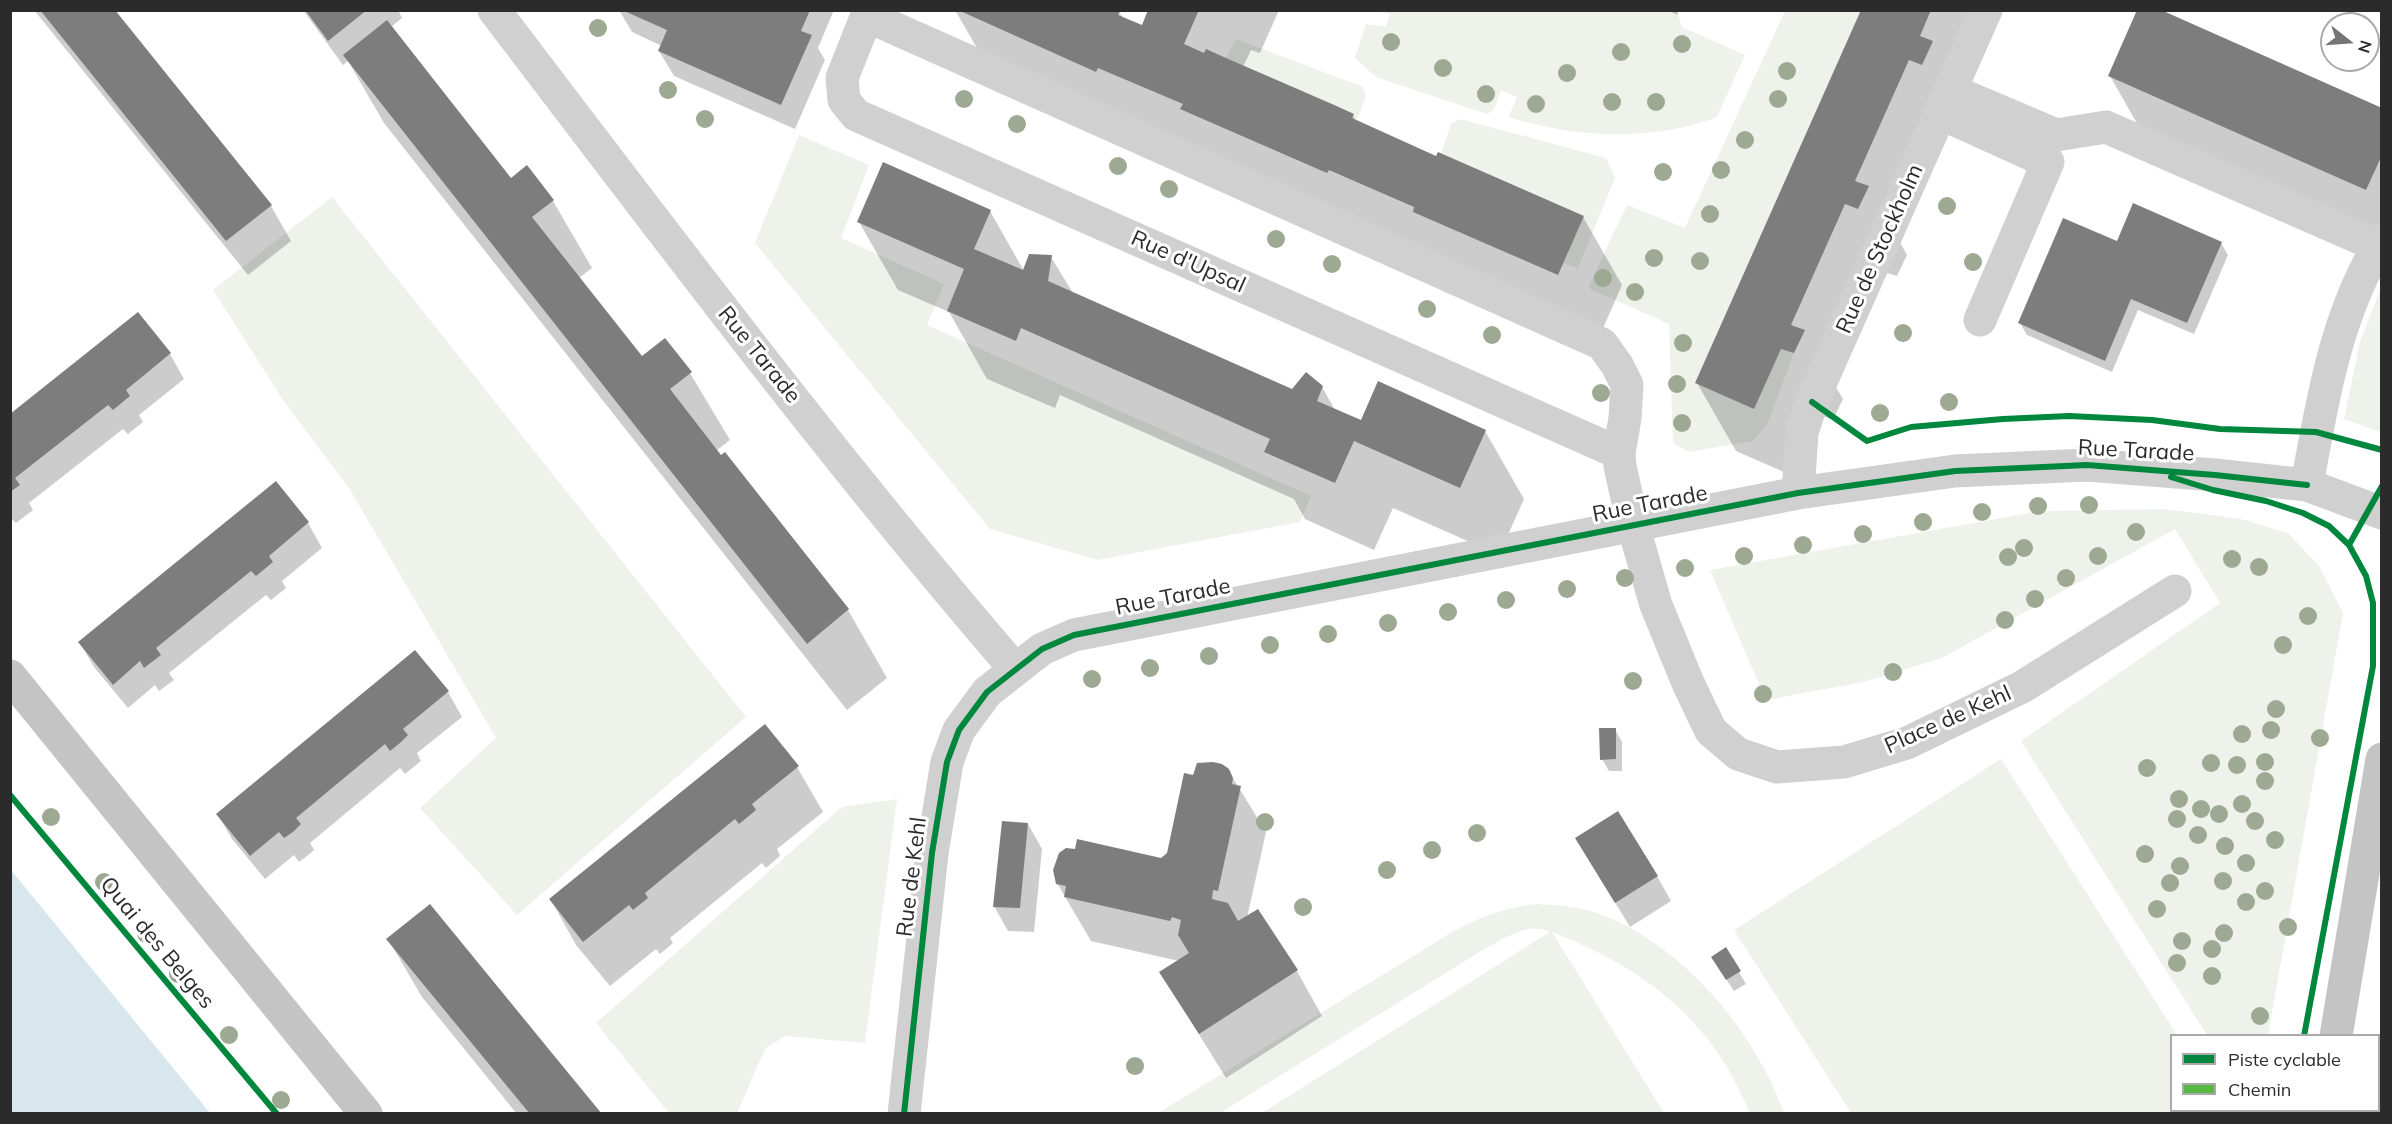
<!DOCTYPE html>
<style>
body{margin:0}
#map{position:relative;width:2392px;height:1124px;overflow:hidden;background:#fff;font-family:Mulish,sans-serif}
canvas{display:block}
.frame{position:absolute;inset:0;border:12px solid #2b2b2b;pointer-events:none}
.legend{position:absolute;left:2170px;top:1034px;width:210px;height:78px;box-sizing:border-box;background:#fff;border:2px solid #aaa;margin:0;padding:8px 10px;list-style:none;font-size:18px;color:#2b2b2b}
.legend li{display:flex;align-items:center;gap:12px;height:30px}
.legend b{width:30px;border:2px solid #aaa}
.north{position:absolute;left:2320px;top:12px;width:60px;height:60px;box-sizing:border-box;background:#fff;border:2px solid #aaa;border-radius:50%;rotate:107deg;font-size:16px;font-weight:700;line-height:24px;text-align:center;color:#2b2b2b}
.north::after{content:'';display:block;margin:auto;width:21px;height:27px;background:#757575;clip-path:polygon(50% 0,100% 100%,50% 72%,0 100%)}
</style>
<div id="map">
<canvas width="2392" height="1124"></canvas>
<div class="frame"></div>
<ul class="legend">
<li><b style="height:8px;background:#00873e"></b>Piste cyclable</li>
<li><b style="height:8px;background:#58b947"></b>Chemin</li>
</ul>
<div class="north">N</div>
</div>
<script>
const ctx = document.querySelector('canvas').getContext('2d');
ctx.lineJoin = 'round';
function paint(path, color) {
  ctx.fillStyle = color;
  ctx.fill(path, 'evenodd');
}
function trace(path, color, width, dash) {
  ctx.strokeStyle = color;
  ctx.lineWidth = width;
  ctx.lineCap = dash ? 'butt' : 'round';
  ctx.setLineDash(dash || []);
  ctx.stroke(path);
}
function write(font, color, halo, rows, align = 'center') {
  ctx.font = font + ' Mulish,sans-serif';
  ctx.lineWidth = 6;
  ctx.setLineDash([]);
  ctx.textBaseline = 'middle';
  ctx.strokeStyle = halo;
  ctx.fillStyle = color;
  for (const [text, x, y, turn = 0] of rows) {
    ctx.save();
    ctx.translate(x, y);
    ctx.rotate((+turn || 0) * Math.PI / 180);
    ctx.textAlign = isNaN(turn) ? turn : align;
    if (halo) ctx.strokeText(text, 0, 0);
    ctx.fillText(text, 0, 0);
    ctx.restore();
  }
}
const green = new Path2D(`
 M1372,11h305l5,16 63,28 -28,62c-65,25 -143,21 -208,0l8,-20 -16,-7 -7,20 -7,4 -111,-37 -21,-19 11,-34 20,3 4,-13z
 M1785,11h76l-166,372 59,26 27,-60 13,4 -27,72 -14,16 -64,11 -16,-9 -4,-119 -81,-36 39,-83 58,23z
 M1236,39l127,48 3,9 -9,24 -5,-2 1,-3 -127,-57z
 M1460,119l146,39 9,20 -37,90 -15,-5 20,-47 -142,-62 10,-30z
 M799,135l70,30 -28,73 103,46 -17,41 384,171 -11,26 -203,38 -107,-31 -235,-286z
 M332,197l414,520 -229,198 -97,-107 76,-70 -147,-250 -64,-85 -72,-113z
 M2381,288v144l-37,-13 16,-77z
 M2164,509l77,10 47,14 31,33 24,47 -75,422h-61l-186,-294 199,-138 -45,-74 -233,129 -78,24 -98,18 -56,-130 331,-59z
 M2001,759l176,276 -5,1v74l74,1 -1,2h-394l-117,-183z
 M897,799l-32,244 -80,-7 -20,13 -28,64h-68l-73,-90 246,-216z
 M1537,904c21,1 42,3 63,10 84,32 154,116 184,199h-34c-38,-94 -106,-145 -198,-181l112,181h-402l288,-181c-21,-11 -45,6 -64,16l-266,165h-62l291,-179c31,-17 53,-26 88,-30z`);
const water = new Path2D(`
 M11,870l199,243h-199z`);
const shadow = new Path2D(`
 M34,10h79l158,196 20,35 -43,34z
 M303,10h95l4,8 -11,9 120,153 42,21 39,67 -13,10 63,80 48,15 40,67 -14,11 5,6 4,-3 123,156 39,68 -40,32 -463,-587 -36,-62 -5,4z
 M619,10h215l-16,38 7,12 -30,69 -121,-53 -15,-25 3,-5 -30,-14z
 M955,10h162l7,9 19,8 7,-17h129l-19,43 -9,-3 -8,17 110,48 3,7 81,36 146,59 39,68 -25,57 -604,-266z
 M1668,10h11l-2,5z
 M1863,10h103l20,35 -88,194 9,16 -10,21 -13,-4 -50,112 9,15 -10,21 -13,-5 -27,61 -57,-25 -39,-68z
 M2110,76l272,33v130l-239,-105z
 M990,211l34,60 27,-14 22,36 220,98 29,-4 13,23 27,12 123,9 39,68 -25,56 -106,-47 -19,42 -69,-31 -11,-20 -234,-104 -5,13 -68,-29 -38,-67 -51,-22 -39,-68z
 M2117,243h104l7,12 -34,79 -56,-24 -26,62 -85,-37 -7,-12z
 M138,315l32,39 14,25 -45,36 4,7 -15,12 -5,-5 -94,74 4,7 -17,13 -6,-6v-102z
 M276,483l32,40 14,25 -40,33 4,7 -15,12 -5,-5 -97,78 5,7 -15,11 -4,-6 -27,23 -34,-41 -14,-24z
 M448,692l14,25 -45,36 4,8 -16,13 -5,-6 -90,75 4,7 -7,6 -8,6 -5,-7 -29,24 -33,-40 -14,-24z
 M1615,729l7,13v29h-13l-7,-12z
 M797,767l26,45 -46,37 3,7 -14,12 -4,-5 -92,75 3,5 -13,11 -4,-5 -46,37 -34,-41 -25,-45z
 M1228,770l38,62 -19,86 10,-7 40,60 25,45 -96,62 -65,-105 18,-12 -88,-20 -34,-58 104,-23 7,-6 26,-77z
 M1028,824l14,25 -8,83 -26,-1 -14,-25z
 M1591,863l66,13 14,25 -41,26z
 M388,939l212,175h-83l-95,-117z
 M1726,950l20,34 -12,7 -14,-21z`);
const building = new Path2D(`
 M40,10h75l157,195 -46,36z
 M305,10h62l-39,31z
 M622,10h188l-9,21 11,4 -31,70 -123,-54 9,-21z
 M958,10h163l-3,5 24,10 6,-15h51l-15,34 20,9 2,-4 20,9 106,46 22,10 -2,4 84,38 2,-4 146,64 -26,59 -145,-63 1,-5 -85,-37 -2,3 -147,-64 3,-5 -85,-36 -2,4z
 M1861,10h70l-11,26 13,5 -11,24 -13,-5 -54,121 14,5 -11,23 -13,-5 -54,121 14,5 -11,23 -13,-4 -27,60 -59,-26z
 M2137,10h24l221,98v47l-16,35 -258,-114z
 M387,20l124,158 16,-13 27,35 -22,17 110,139 23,-18 27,34 -22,17 51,66 4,-3 124,157 -42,35 -464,-589z
 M883,162l108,48 -17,39 49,21 6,-16 23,1 -4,26 244,108 14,-17 17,14 -6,15 44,19 17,-39 108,49 -26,58 -106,-47 -19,42 -71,-31 6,-13 -125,-56 -124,-55 -5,13 -69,-30 17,-42 -107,-47z
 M2133,203l89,39 -35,81 -56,-24 -26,62 -87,-38 45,-105 54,23z
 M138,312l33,41 -45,37 4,6 -17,14 -5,-5 -93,73 5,7 -10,7v-78z
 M276,481l33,41 -40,34 4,6 -17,14 -5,-5 -95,77 5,7 -17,13 -4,-7 -27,24 -35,-43z
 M415,650l34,41 -46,38 5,6 -8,8 -10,8 -5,-7 -89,74 5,6 -8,8 -9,6 -5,-6 -29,24 -34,-42z
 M765,724l34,42 -47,38 4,6 -17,14 -4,-5 -90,74 3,5 -15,12 -4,-5 -46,37 -34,-43z
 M1599,728h17v31l-16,1z
 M1213,762l9,2 7,5 4,9 -1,6 9,2 -23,105 -5,-1 -1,9 16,4 10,18 20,-12 40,61 -99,64 -40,-62 30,-19 -11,-18 3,-15 -9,-3 -2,4 -106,-24 2,-11 -10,-2 -3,-14 6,-17 7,-5 9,1 2,-10 84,19 6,-5 17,-80 9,2 4,-12z
 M1618,811l40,65 -43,27 -40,-65z
 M1002,821l26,2 -8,85 -27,-1z
 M430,904l126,154 46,56h-72l-144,-175z
 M1726,947l15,24 -15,9 -15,-23z`);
const minor = new Path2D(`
 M494,10c170,223 338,447 521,659
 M869,10l-27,68 2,22 12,15 763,338
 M867,16l735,328 15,21 10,20 -2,33 -6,35 1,13 13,59 23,80 32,78 23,48 27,23 39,13 67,-5 63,-19 115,-56 153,-96
 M1950,90l106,45 50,-8 272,119
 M1940,113l108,49 -68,158
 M2307,485c15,-83 29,-172 75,-245
 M1798,493l4,-61 10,-30 174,-392
 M904,1114l28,-261 15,-91 12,-32 28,-38 55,-43 32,-14 724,-142 157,-22 132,-6 128,10 92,10 75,28`);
const major = new Path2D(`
 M10,676l356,438
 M2336,1036l46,-277
 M2322,1114l1,-4`);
const quiet = new Path2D(`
 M2378,1095h1`);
const cycleway = new Path2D(`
 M1812,402l55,39 44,-14 92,-8 66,-3 83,4 68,9 96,3 66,18
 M2171,477l42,13 53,11 37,12 26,13 20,19
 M10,795l267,319
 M2304,1036l69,-370v-63l-7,-27 -17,-31 33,-59
 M904,1114l28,-261 15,-91 12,-32 28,-38 55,-43 32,-14 724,-142 157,-22 132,-6 128,10 92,10`);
const trees = [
 [598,28],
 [1391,42],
 [1682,44],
 [1621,52],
 [1443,68],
 [1787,71],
 [1567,73],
 [668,90],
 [1486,94],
 [964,99],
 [1778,99],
 [1612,102],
 [1656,102],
 [1536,104],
 [705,119],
 [1017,124],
 [1745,140],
 [1118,166],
 [1721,170],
 [1663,172],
 [1169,189],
 [1947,206],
 [1710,214],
 [1276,239],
 [1654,258],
 [1700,261],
 [1973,262],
 [1332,264],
 [1603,278],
 [1635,292],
 [1427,309],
 [1903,333],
 [1492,335],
 [1683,343],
 [1677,384],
 [1601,393],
 [1949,402],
 [1880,413],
 [1682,423],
 [2089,505],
 [2038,506],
 [1982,512],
 [1923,522],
 [2136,532],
 [1863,534],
 [1803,545],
 [2024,548],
 [1744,556],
 [2098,556],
 [2008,557],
 [2232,559],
 [2259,567],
 [1685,568],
 [1625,578],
 [2066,578],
 [1567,589],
 [2035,599],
 [1506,600],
 [1448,612],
 [2308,616],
 [2005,620],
 [1388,623],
 [1328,634],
 [1270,645],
 [2283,645],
 [1209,656],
 [1150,668],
 [1893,672],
 [1092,679],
 [1633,681],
 [1763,694],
 [2276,709],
 [2271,730],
 [2242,734],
 [2320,738],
 [2265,762],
 [2211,763],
 [2237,765],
 [2147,768],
 [2265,781],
 [2179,799],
 [2242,804],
 [2201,809],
 [2219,814],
 [51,817],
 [2177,819],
 [2255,821],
 [1265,822],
 [1477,833],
 [2198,835],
 [2275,840],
 [2225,846],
 [1432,850],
 [2145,854],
 [2246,863],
 [2180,866],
 [1387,870],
 [2223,881],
 [104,882],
 [2170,883],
 [2265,891],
 [2246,902],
 [1303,907],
 [2157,909],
 [2288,927],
 [2224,933],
 [146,934],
 [2182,941],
 [2212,949],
 [2177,963],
 [178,974],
 [2212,976],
 [2260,1016],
 [229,1035],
 [1135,1066],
 [281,1100]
];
const streetNames = [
 ["Rue de Stockholm",1880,249,-66],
 ["Rue d'Upsal",1188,262,24],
 ["Rue Tarade",759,355,51],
 ["Rue Tarade",2136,451,3],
 ["Rue Tarade",1650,504,-11],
 ["Rue Tarade",1173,597,-11],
 ["Place de Kehl",1948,720,-24],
 ["Rue de Kehl",912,877,-83],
 ["Quai des Belges",157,943,50]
];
paint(green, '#eff2eb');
paint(water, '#d8e6ee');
paint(shadow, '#0003');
paint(building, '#7d7d7d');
trace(minor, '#d0d0d0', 33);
trace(major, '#c4c4c4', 33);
trace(quiet, '#58b947', 4.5, [9, 4.5]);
trace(cycleway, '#00873e', 6);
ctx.fillStyle = '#9ea994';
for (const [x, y] of trees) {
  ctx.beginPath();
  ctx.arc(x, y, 9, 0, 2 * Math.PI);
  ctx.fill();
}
write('22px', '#2b2b2b', '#fff', streetNames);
</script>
